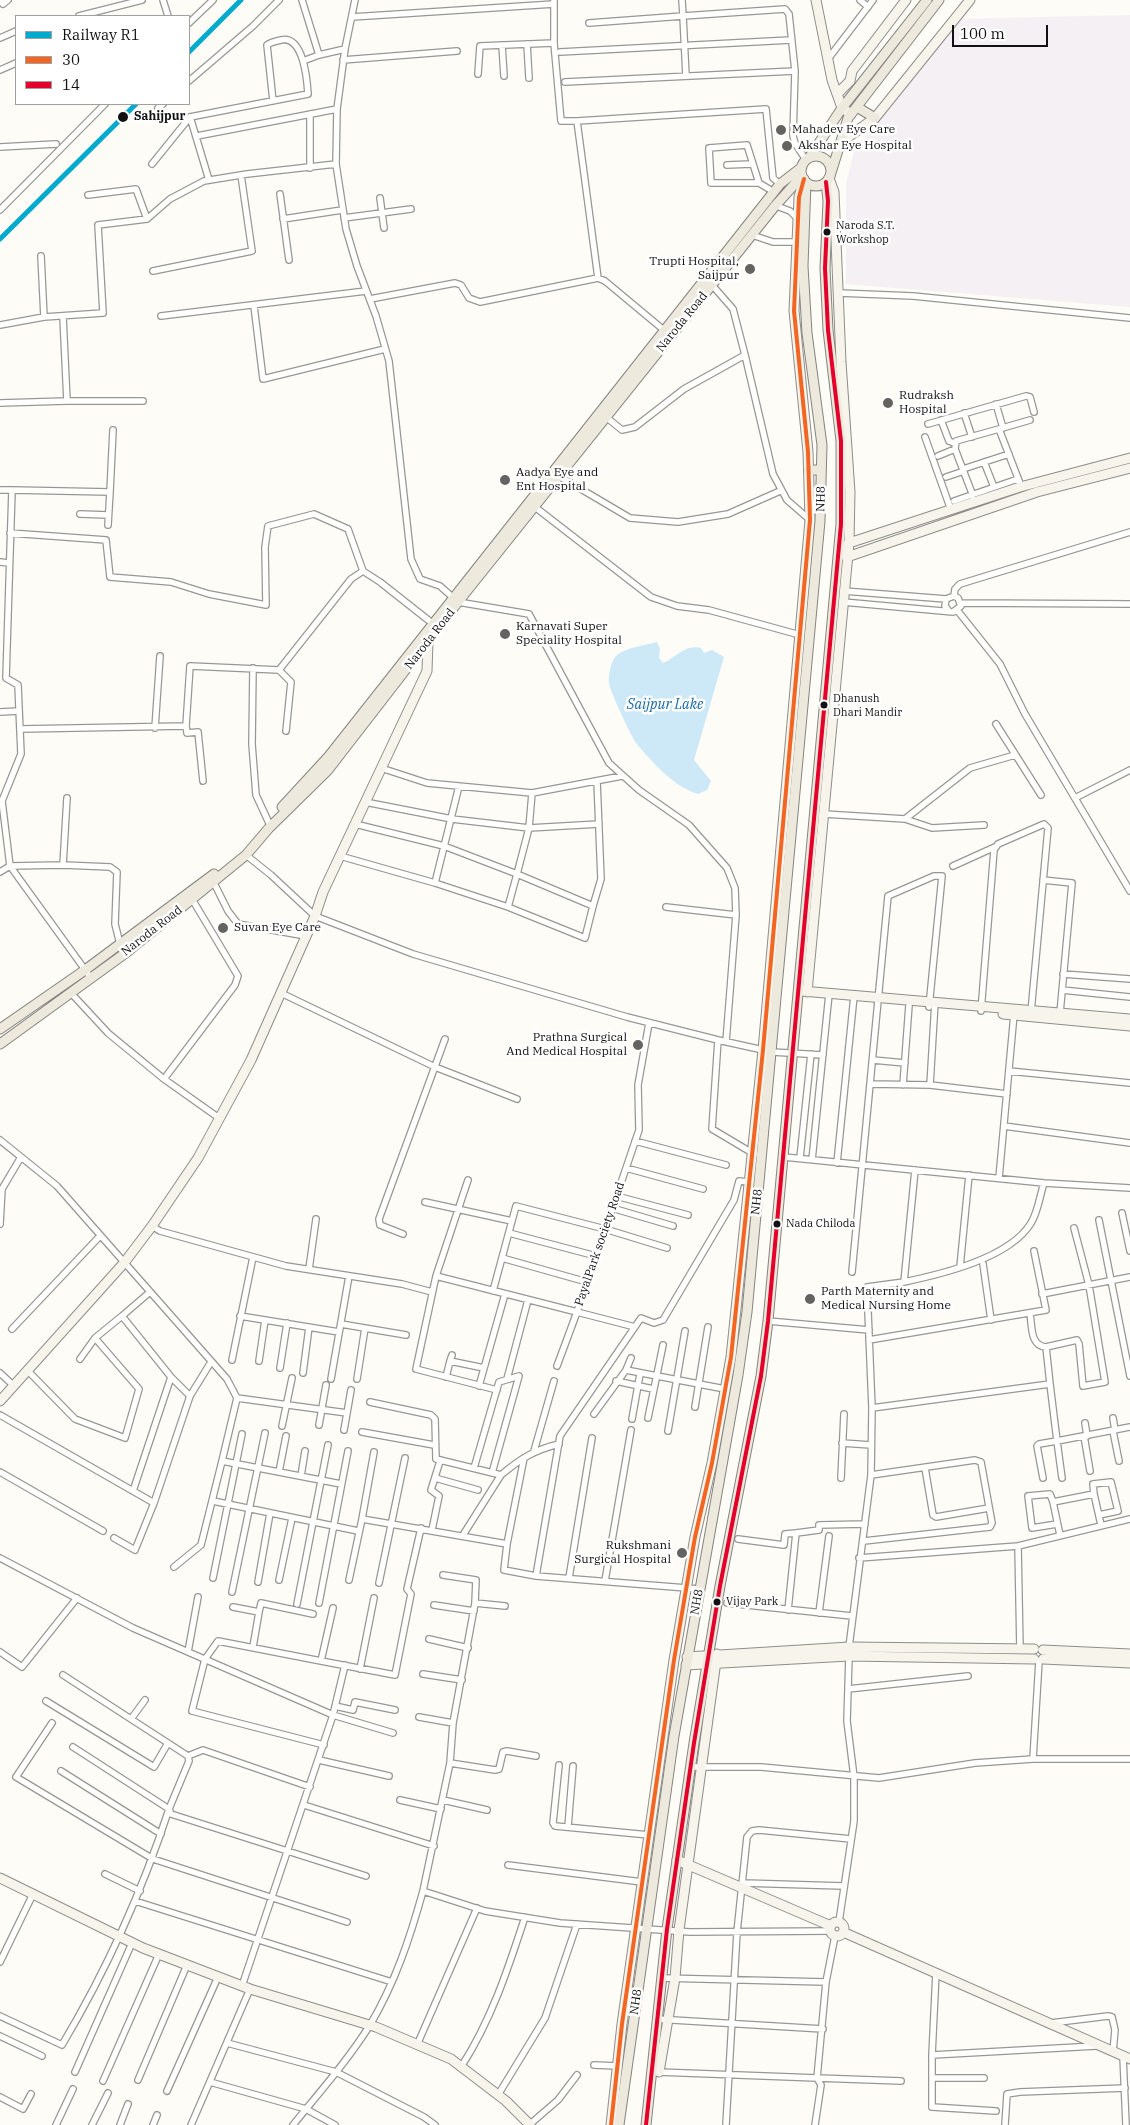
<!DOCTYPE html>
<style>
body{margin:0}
#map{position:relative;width:1130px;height:2125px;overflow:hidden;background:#fdfcf7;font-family:"IBM Plex Serif",serif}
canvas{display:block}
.legend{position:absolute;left:15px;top:15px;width:175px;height:90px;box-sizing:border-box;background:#fff;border:1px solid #a0a0a0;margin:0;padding:6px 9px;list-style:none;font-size:15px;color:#111}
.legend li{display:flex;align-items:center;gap:10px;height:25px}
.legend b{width:25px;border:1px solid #a0a0a0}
.scale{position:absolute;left:952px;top:25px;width:96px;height:22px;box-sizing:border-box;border:2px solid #111;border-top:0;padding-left:6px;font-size:15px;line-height:18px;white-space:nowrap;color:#111;-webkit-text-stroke:4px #fff;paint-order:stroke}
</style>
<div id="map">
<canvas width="1130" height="2125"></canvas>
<ul class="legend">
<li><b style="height:6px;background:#00a9ce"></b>Railway R1</li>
<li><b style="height:6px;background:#f26522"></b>30</li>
<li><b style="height:6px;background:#e4002b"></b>14</li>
</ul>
<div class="scale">100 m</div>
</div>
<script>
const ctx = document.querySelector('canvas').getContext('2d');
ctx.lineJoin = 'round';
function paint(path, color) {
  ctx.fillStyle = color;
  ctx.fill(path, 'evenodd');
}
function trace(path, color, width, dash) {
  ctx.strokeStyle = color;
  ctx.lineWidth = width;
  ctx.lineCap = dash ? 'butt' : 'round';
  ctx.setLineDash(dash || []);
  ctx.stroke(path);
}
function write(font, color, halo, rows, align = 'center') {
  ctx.font = font + ' "IBM Plex Serif",serif';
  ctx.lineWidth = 5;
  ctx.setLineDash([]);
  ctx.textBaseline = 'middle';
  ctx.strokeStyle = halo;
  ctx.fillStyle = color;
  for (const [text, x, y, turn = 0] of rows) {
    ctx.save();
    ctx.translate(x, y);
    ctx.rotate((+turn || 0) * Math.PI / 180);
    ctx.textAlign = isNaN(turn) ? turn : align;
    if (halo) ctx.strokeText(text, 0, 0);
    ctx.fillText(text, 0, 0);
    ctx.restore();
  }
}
const industrial = new Path2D(`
 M1130,15v292l-284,-23v-100l8,-32 100,-133z`);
const water = new Path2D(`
 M657,642l3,7 -1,9 4,5c15,-7 22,-19 38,-15l3,5 8,-3 12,7 -30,103 17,21 -4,9 -9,4c-24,-7 -46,-32 -62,-51 -4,-5 -26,-52 -27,-59 -1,-8 2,-24 8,-29 8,-7 29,-10 40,-13z`);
const street = new Path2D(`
 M0,0l3,4 5,-4
 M163,0l5,16
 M302,0l17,55 -16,6
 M355,0l-10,49 -8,60 -1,55 10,65 11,37 19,50 13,45 22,198 9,20 20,7 18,16 71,12 80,149 30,27 50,35 38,43 8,20 1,27 -10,127
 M554,0v43l7,78h16l21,157
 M860,0l8,7
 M79,16l63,-16
 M352,17l202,-13
 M189,23l24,-23
 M589,23l94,-7 -1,-16
 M0,38l16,-7
 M527,44l2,34
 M502,45l2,31
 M560,52l231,-12
 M319,55l26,-6
 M828,59l45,-59
 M343,60l114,-9
 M0,70l16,-7
 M478,74l2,-28 74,-3
 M686,76l-3,-60 102,-7 4,5 6,57
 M189,81l64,-55 26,-26
 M565,82l230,-11 -2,65 2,7 11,17
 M158,108l5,-4
 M190,117l118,-23c-1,-16 -5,-59 -27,-54 -5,1 -10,2 -14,5l6,56
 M577,121l189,-12 7,69 7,6
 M197,136l140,-27
 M0,147l56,-3
 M152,164l38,-47 19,63
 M727,165l24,-1
 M310,168v-54
 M759,183l-12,-38 -38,3 2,35h48l15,9
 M280,194l9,66
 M88,195l48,-6 11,30
 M380,198l4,30
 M774,205l16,6 8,8
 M0,210l105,-106
 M344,218l67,-9
 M283,219l59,-9
 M752,235l21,7h24
 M41,256l3,61
 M153,271l99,-20 -11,-76
 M712,285l21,24 12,46
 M839,293l74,3 217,22
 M370,299l85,-16 6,2 8,13 11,4 118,-24 7,3 60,50
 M254,306l9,73 122,-30
 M161,316l205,-25
 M0,325l44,-8 59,-4 -5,-88 49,-6 23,-20 34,-18 43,-7 89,-10
 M67,401h76
 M0,403l67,-2 -4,-84
 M996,404l7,24
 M964,413l8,24
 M606,417l16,13 13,-3 49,-38 61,-34 28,119 14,26 23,20
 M941,420l8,21 5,2
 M928,424l98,-28 4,1 4,15
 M999,429l31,-9
 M925,437l26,73
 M938,456l17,-7
 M984,462l10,25
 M963,469l46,-15
 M559,476l71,42 48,4 50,-8 52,-23
 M946,477l18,-6
 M0,490h12l-6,188 12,7 3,69 -19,47 8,65 81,112
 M12,490l98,2 -2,33
 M110,492l3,-62
 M954,501l64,-22
 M975,501l-20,-52 1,-8 43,-12 22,57
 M535,507l116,90 26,9 32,4 91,25
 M80,514l28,1
 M10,533l96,7 4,37 61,5 38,12 57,11 -1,-58 3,-21 46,-12 34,15 15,42 17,11 52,41
 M0,562l9,1
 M844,591l102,8
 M954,596l1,-7 5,-5 170,-52
 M843,602l110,10 8,-6 -3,-8 -4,-2 -8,3 -1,7 3,4
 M961,603l169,1
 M957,610l43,54 25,50 105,177
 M253,668l-1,76 4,51 13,28
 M279,670l12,12 -5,49
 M0,712l19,-1
 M996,724l45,71
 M186,726l1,7 11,-1 5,49
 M155,728l5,-72
 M20,729l166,-3 4,-60 89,4 72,-91 12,-8
 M381,768l46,15 105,10 90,-17
 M1075,798l55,-28
 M365,802l87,17 77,9 70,-4
 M824,814l81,5 65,-51 45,-13
 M905,819l27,9 52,-3
 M355,824l89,22 73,28 12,-46 3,-35
 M246,855l25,20 44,41 98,38 214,63 91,23 54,12 51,3
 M340,856l95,27 24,-97
 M63,865l47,2 7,5 -2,52 5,20
 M953,866l42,-19
 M0,872l10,-6 53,-1 4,-67
 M1043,880l29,3 -12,130
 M213,881l15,30 10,13 68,12
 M435,883l73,24 77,31 8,-32
 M508,907l9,-33 76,32 8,-27 -4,-98
 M666,907l70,8
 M1063,974l67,5
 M1062,990l68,7
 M71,993l37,40 56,46 55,39
 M281,993l154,74 82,32
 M935,1002l-5,83 77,9
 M981,1011l13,-161 4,-6 46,-20 4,4 -17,184
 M718,1040l-6,89 42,25
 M873,1060l32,3
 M1009,1071l121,12
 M164,1079l71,-94 3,-9 -46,-77
 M871,1084l59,1
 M903,1085l6,-80
 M1004,1126l126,17
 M0,1140l57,46 170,193 10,19 -15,63 119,23
 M635,1141l91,24
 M784,1157l260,26 86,5
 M800,1158l11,-104
 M812,1160l17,-166
 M837,1163l17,-167
 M626,1168l77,21
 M999,1178l15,-164
 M468,1180l-32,96 141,36 62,-182 -1,-45 11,-62
 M616,1196l72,19
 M425,1202l87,19
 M612,1208l61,18
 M1122,1213l8,38
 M1099,1220l31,156
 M0,1224l2,-35 19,-32
 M152,1226l8,5 126,35 116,18 30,8
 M509,1233l87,23
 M403,1234l-23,-9 -1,-6 66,-180
 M502,1258l85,24
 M983,1264l8,56
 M960,1267l9,-92
 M309,1269l7,-50
 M852,1272l36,-376 46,-20h8l-13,131
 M436,1276l-20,93 81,21
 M904,1282c38,-8 106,-24 127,-59 7,-11 9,-28 13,-40
 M493,1291l23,-85 89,23 62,19
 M1042,1294l88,-17
 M240,1316l99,16
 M768,1321l101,9
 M341,1324l65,11
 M12,1329l88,-93
 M869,1340l177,-30 -12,-59
 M1046,1347l31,-7 2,4 4,42 22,-4 -16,-97 -15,-57
 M452,1355l-2,6 34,7
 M80,1359l15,-21 27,-22
 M232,1360l21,-103
 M259,1361l6,-41
 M557,1366l20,-54 58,15
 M280,1368l7,-45
 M626,1370l5,-12
 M28,1371l47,48 50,19 14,-49 -44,-51
 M0,1373l14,13
 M303,1373l6,-46
 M171,1377l19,19
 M446,1377l4,-16
 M331,1379l18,-103
 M357,1379l8,-51
 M507,1379l21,-79
 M616,1381l37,8
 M1050,1384l7,57 73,-14
 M479,1386l26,-92
 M237,1398l110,15 4,-23
 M370,1402l61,13 4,4 1,40 65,16c19,-16 33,-25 58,-31
 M695,1407l13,-80
 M872,1408l178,-24 -4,-37c-16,-1 -14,-21 -16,-34
 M594,1414l32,-44 99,19
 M0,1415l154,88
 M648,1418l15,-73
 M1113,1418l2,12
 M632,1419l8,-45
 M1085,1423l2,13
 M319,1425l7,-40
 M282,1426l10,-48
 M344,1430l3,-17
 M668,1431l17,-100
 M1113,1431l6,30
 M362,1432l72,13
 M1084,1436l6,35
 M842,1443l29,2
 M534,1451l20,-70
 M474,1468l25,-86 20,-6 -27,97
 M925,1468l8,47 3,2 53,-9
 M0,1472l103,59
 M279,1472l7,-36
 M301,1476l4,-25
 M435,1478l43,12
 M841,1478l3,-64
 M1043,1478l-6,-32 2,-2 18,-3 5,37
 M133,1491l38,-114 -49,-61 28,-24
 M1094,1494l-1,-10 18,-2 7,29 -19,4
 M213,1501l145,30
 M1053,1502l-3,-8 -22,2 4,32 25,-4
 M362,1519l12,-67
 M432,1530l7,-34 -8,-6 9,-29
 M463,1535l38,-60
 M1060,1535l-7,-33 41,-8 7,31
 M114,1538l21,12 19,-47 36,-107 21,-34
 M738,1539l46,6 1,-11 11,-1
 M864,1541l126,-14 2,-4 -11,-61 -6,-2 -104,15
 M507,1544l17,-86
 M1018,1546l112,-27
 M0,1558l133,70 200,87 12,-50
 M859,1558l159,-12 2,104
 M174,1567l27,-22 21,-84
 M536,1576l24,-140 81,-118 13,5 9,-3 71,-120 5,-19 10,1
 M213,1578l29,-144
 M569,1578l23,-140
 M279,1580l13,-62
 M349,1580l13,-61 145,25 -3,26 32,6 163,13
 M605,1581l26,-151
 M258,1582l12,-69
 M379,1583l26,-125
 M232,1592l33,-159
 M319,1603l29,-152
 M475,1603l30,3
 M727,1603l125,13
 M297,1604l31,-159
 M434,1605l40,6
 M233,1607l26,5 -6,35
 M333,1608l-12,53 74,14 16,-81 -4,-5 14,-61
 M788,1610l8,-77 23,-3v-5l46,-1
 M259,1612l2,-9 52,11
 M819,1613l10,-77
 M429,1639l39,9
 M849,1647l22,-172 1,-67 -5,-121 37,-5 11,-112
 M0,1652l22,15 55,-69
 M188,1652l10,-55
 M321,1661l-103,-20 -13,18 -13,52 132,34
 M360,1669l14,-71
 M423,1674l39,6
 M63,1675l125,81 1,5 -20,48 2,5 195,62
 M848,1689l120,-13
 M46,1701l108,66 14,-24
 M335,1706l18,4 2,-8 40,8
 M419,1717l34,6
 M131,1719l14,-19
 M52,1723l-36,54 137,82 194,63
 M188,1756l15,-6 107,37
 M1033,1759h97
 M319,1760l70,16
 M450,1763l45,7 4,-1 4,-17 4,-1 29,5
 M559,1765l-6,58 2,3 94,9
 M691,1767h70l118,11 96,-15 58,-4 6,-98
 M61,1771l100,63
 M400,1800l41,9
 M443,1800l44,10
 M304,1805l130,41
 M568,1827l5,-61
 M508,1865l134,17
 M105,1874l35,17
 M743,1883l100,3
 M423,1891l27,-128 3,-40 22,-120 1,-23 -33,-5
 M135,1901l257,81
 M839,1922l15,-101v-44l-7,-56 2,-65
 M0,1962l33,-68
 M661,1978l165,4
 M242,1986l91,-271 60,18
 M0,2016l62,29c44,-74 80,-153 107,-236l-96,-62
 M656,2019l167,10
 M1051,2023l57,-7 4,1 3,13 -2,22
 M0,2036l42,20
 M227,2043l109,29 88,45 11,8
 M417,2045l60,-137
 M932,2055l4,-83
 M1123,2056l3,69
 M594,2065l23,1
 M461,2067c30,-46 47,-98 64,-150
 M75,2072l57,-129
 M658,2072l159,6 9,-96 9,-46
 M932,2078h52
 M138,2080l49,-115
 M103,2081l56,-127
 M210,2082l96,27 29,16
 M167,2091l51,-114
 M498,2095l47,-77 32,-94
 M0,2097l23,12 8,-15
 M996,2111l-64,-4v-52l164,-9
 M56,2125l17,-36
 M92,2125l16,-32
 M120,2125l8,-21
 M153,2125l4,-10
 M191,2125l59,-136
 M293,2125c26,-32 55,-65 77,-100 25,-42 40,-87 53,-134l62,20 75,12 130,9 140,-1
 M529,2125l29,-25 19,-25
 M726,2125l11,-193 10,-95 5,-6 7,-1 92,9
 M815,2125l6,-40 -4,-7 84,3
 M1005,2125l2,-31 13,-2 105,-4`);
const secondary = new Path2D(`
 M816,0l16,80 10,28 9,6
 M837,94l13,-13 2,-10 54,-71
 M841,142l34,-24 95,-118
 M844,547l5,-4 171,-56 110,-29
 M844,555l3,2 190,-65 93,-24
 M802,991l328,28
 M807,992l42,-449 1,-51 -9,-130 -7,-170 -5,-14
 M1003,1014l127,12
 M0,1401l124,-138 28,-37 46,-68 53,-98 64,-144 8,-24 104,-221 1,-30
 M1043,1650l87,4
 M687,1657l162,-10 185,2
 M1043,1659l87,4
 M686,1665l163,-9 185,3
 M677,1860l154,66
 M0,1878l143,70 107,41 126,38 75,32 55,42 24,24
 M830 1929a7 7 0 1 1 14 0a7 7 0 1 1-14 0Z
 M843,1932l287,127
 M659,2072l16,-94 4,-48 38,-276
 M611,2125l11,-101 52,-364 21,-123 17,-74 19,-106 32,-307 47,-530 -2,-68 -14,-141 5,-114 5,-18`);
const primary = new Path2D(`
 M857,107l18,11
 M801 171a15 15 0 1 1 30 0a15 15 0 1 1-30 0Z
 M809,158l33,-50 85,-108
 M831,173l17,-55 91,-118
 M809,470h12
 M282,807l47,-51 451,-572 22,-17
 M0,1029l85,-59 129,-96
 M0,1044l127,-92 119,-97 23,-27 59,-58 130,-168 317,-396 27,-30
 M619,2125l55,-389 64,-361 9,-63 73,-791 2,-76 -15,-112 -4,-67 3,-84
 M646,2125l21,-196 27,-186 26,-157 41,-210 7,-55 73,-797v-83l-13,-111 -3,-62 3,-67 -2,-19`);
const bus1 = new Path2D(`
 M611,2125l11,-101 52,-364 21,-123 17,-74 19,-106 32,-307 47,-530 -2,-68 -14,-141 5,-114 5,-18`);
const bus2 = new Path2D(`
 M646,2125l21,-196 27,-186 26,-157 41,-210 7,-55 73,-797v-83l-13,-111 -3,-62 3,-67 -2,-19`);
const rail1 = new Path2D(`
 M189,52l52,-52
 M0,239l136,-135`);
const markers = [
 [123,117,6,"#111"],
 [781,130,6,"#646362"],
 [787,146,6,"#646362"],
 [827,232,4.5,"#111"],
 [750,269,6,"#646362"],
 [888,403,6,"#646362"],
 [505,480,6,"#646362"],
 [505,634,6,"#646362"],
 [824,705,4.5,"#111"],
 [223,928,6,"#646362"],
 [638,1045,6,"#646362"],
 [777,1224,4.5,"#111"],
 [810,1299,6,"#646362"],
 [682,1553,6,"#646362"],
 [717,1602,4.5,"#111"]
];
const busNames = [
 ["Naroda S.T.",836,226],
 ["Workshop",836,240],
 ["Dhanush",833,699],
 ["Dhari Mandir",833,713],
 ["Nada Chiloda",786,1224],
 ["Vijay Park",726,1602]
];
const stopNames = [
 ["Sahijpur",134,117]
];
const poiNames = [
 ["Mahadev Eye Care",792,130],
 ["Akshar Eye Hospital",798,146],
 ["Trupti Hospital,",739,262,"right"],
 ["Saijpur",739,276,"right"],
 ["Rudraksh",899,396],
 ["Hospital",899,410],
 ["Aadya Eye and",516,473],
 ["Ent Hospital",516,487],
 ["Karnavati Super",516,627],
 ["Speciality Hospital",516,641],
 ["Suvan Eye Care",234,928],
 ["Prathna Surgical",627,1038,"right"],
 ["And Medical Hospital",627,1052,"right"],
 ["Parth Maternity and",821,1292],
 ["Medical Nursing Home",821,1306],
 ["Rukshmani",671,1546,"right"],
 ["Surgical Hospital",671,1560,"right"]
];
const streetNames = [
 ["Naroda Road",682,322,-51],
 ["NH8",821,499,-89],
 ["Naroda Road",430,639,-52],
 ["Naroda Road",152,931,-38],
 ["NH8",757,1202,-84],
 ["PayalPark society Road",600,1244,-71],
 ["NH8",697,1602,-80],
 ["NH8",636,2002,-82]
];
const waterNames = [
 ["Saijpur Lake",665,705]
];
paint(industrial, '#f5f0f3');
paint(water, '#cde8f7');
trace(street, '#979795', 8);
trace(secondary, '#8e8d8b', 11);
trace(primary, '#858482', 11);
trace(street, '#fffffe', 5.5);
trace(secondary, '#f6f4eb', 9);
trace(primary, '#ede9dc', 9);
trace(bus1, '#f26522', 4);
trace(bus2, '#e4002b', 4);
trace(rail1, '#00a9ce', 5);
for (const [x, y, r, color] of markers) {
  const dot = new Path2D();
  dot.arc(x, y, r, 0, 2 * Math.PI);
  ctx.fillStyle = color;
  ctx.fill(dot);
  trace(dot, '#fff', 2);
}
write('11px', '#111', '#fff', busNames, 'left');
write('bold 12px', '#111', '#fff', stopNames, 'left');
write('12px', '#111', '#fff', poiNames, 'left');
write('12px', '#111', '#fff', streetNames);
write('italic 14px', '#1768a6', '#fff', waterNames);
</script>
